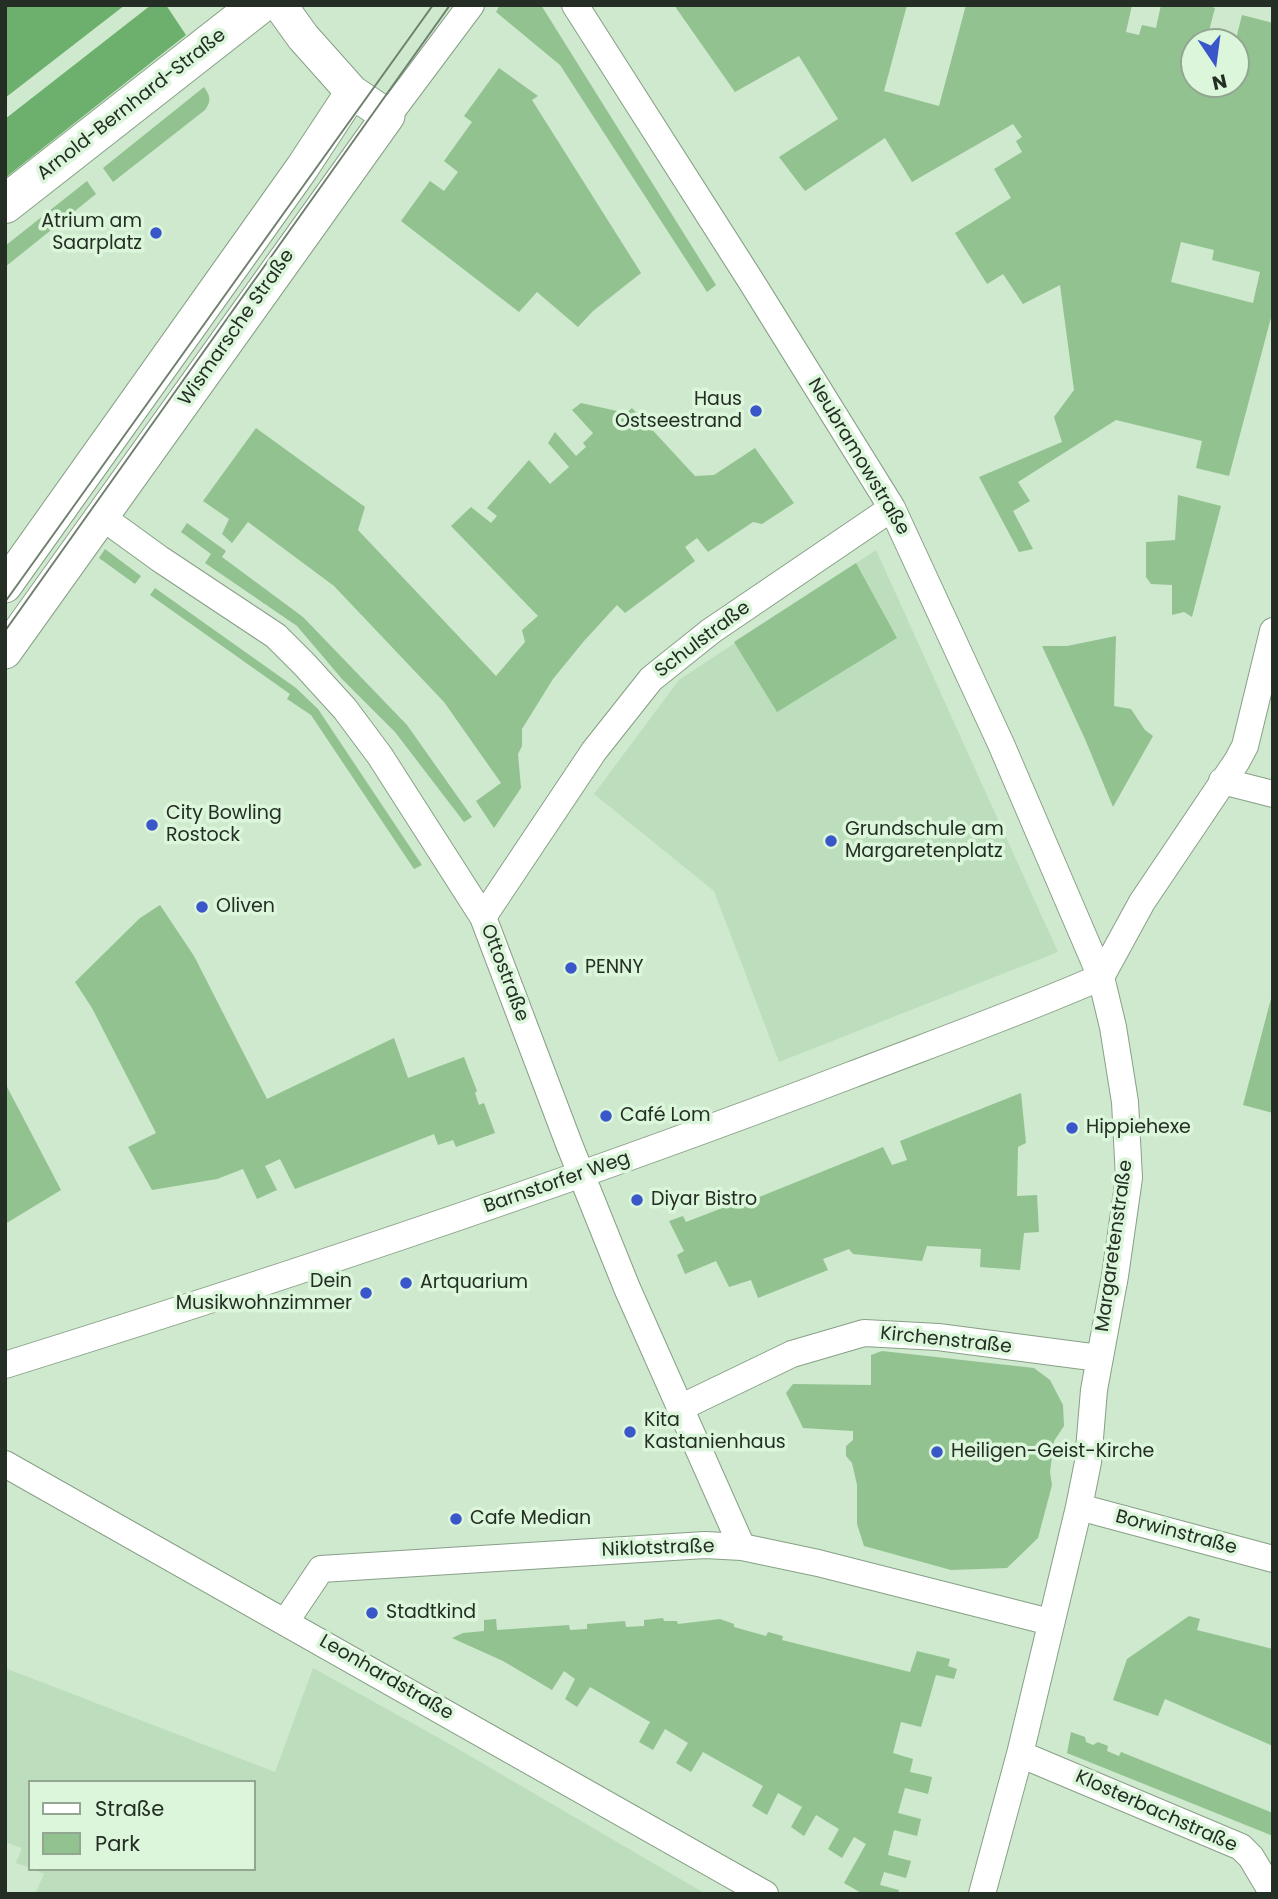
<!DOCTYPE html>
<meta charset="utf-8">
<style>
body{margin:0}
#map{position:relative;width:1278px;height:1899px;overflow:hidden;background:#cee9cd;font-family:Poppins,sans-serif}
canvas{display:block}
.frame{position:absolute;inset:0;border:7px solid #242e24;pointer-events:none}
.legend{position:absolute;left:28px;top:1780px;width:228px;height:91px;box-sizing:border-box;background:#dbf6da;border:2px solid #92a691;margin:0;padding:9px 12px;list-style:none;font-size:21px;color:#242e24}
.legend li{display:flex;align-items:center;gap:14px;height:35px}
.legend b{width:35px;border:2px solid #92a691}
.north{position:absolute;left:1180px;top:28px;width:70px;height:70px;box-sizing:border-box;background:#dbf6da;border:2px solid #92a691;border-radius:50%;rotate:167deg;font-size:19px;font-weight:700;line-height:28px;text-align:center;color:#242e24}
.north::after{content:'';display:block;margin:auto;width:24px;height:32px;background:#3957c9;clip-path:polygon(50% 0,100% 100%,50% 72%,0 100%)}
</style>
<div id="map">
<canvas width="1278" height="1899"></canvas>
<div class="frame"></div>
<ul class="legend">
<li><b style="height:9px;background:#fff"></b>Straße</li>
<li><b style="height:19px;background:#91c290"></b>Park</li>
</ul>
<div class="north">N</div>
</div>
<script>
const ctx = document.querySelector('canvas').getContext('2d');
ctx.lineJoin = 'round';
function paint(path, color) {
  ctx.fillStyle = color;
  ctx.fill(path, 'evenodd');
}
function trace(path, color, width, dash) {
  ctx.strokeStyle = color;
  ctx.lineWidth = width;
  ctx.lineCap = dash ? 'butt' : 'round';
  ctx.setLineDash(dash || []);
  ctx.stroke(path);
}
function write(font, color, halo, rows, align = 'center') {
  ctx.font = font + ' Poppins,sans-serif';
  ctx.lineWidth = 7;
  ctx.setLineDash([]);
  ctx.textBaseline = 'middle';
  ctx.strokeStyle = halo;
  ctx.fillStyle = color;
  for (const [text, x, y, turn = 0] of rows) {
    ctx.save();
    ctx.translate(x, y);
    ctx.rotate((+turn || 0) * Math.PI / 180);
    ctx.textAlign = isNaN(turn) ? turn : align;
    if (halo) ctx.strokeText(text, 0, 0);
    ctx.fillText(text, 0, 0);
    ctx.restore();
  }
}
const built = new Path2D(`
 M876,550l182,402 -279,110 -65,-171 -120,-97 85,-114z
 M5,1668l270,104 38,-104 133,74 260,152h-671l9,-20 -11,-5h221v-87h-224v86l-14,-5 6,-15 -17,-6z`);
const green = new Path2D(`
 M500,5h41l175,280 -9,7 -147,-227 -64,-53z
 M674,5h233l-23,86 55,15 27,-101h166l-6,27 13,3 3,-10 14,3 5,-23h45l9,3 -9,34h-12v42h42v-42h-13l1,-6 12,3 6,-24 31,8v287l-44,166 -33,-8 6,-27 -86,-21 -98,62 12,19 -17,10 20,38 -14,3 -40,-75 83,-35 -8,-25 20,-27 -14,-105 -37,19 -20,-30 -16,10 -32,-51 56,-35 -17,-29 28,-17 -6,-11 6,-4 -9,-13 -101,58 -27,-44 -80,53 -26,-34 59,-38 -39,-63 -64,36zM1181,242l33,8 -2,10 48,12 -7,31 -82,-21z
 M499,68l39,28 -6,4 109,173 -48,38 -15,16 -41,-35 -18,20 -118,-91 29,-40 14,10 14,-19 -14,-11 28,-39 -8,-6z
 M204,87c6,9 8,13 1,23l-92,72 -10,-14z
 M87,181l9,13 -91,73v-21z
 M581,403l45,10 6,-5 63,68 19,-1 41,-27 39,55 -32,21 -9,-2 -45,30 -11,-14 -12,9 10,14 -70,52 -8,-8 -33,36 -31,38 -31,50v17l-4,8 3,34 -27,40 -18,-27 25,-18 -57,-81 -110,-116 -86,-64 -16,21 -10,-9 7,-15 -26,-18 53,-73 109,79 -7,23 138,146 29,-34 -3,-12 16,-14 -87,-90 20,-19 20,16 6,-7 -10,-8 42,-48 21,24 19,-17 -21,-24 7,-11 21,24 10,-9 -3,-4 10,-10 -21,-23z
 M1178,495l43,11 -29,111 -8,-5 -12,3v-30l-21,-1 -5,-7v-35l29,-2z
 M187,523l39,28 -4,6 81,60 104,108 65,92 -8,5 -69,-90 -53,-53 -45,-53 -92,-63 6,-9 -30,-22z
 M105,549l36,27 -6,8 -36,-26z
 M856,563l41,75 -120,74 -43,-70z
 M155,588l141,100 22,21 104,156 -8,4 -103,-154 -24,-16 3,-5 -140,-99z
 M1116,636l-2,70 17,3 14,21 8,6 -40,71 -28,-68 -43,-93h25z
 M160,905l34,51 73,143 127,-61 14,40 56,-21 13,34 -2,2 4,12 5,-2 11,30 -39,14 -3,-7 -15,5 -4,-11 -139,55 -15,-30 -15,7 12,24 -20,9 -14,-30 -26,10 -65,11 -24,-43 28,-14 -64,-125 -17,-26 65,-64z
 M1273,991v122l-30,-8z
 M5,1083l56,107 -56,34z
 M1021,1093l5,50 -8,4 -1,49 20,-1 2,37 -15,1 -4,37 -40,-3 1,-18 -54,-3 -5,15 -69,-7 -4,-5 -26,10 5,11 -70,28 -7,-18 -22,7 -13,-26 -31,13 -8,-19 7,-4 -15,-30 14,-5 3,6 44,-17 2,3 151,-61 9,18 15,-5 -7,-19z
 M882,1351l152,17 16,12 13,25 1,21 -10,15 -4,31 2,13 -14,53 -31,30 -56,2 -87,-24 -7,-22v-39l-5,-22 -6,-7v-10l7,-6v-9l-50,-3 -17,-35 7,-9 78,1v-30z
 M1189,1616l11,3 -3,11 76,19v97l-108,-47 -7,17 -45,-16 14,-41z
 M663,1618l1,3h13l1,3 42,-5 14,5v3l32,9 2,-4 15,4 -1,4 128,32 7,-21 33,8 -2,7 9,3 -3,10 -18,-4 -15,52 -20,-5 -8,31 20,6 -3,13 22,5 -4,17 -23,-6 -7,25 23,6 -4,17 -23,-6 -6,25 23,6 -5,17 -22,-6 -4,13 19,5 -1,4h-35l-19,-11 22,-39 -12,-7 -12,21 -14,-9 11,-20 -23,-14 -12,21 -13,-9 11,-20 -24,-14 -11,22 -15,-9 11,-20 -60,-34 -12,20 -15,-9 12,-20 -23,-14 -12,21 -14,-8 11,-20 -60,-35 -13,20 -12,-8 10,-20 -11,-8 -12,19 -49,-29 -51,-23 11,-5 21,-2v-11l12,-1 1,11 72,-5 1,5 17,-1v-5l38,-3 1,6 18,-1v-6z
 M1071,1732l14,5 1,5 7,3 5,-3 10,4 -1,5 12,5 2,-4 152,61v23l-206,-83z`);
const forest = new Path2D(`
 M5,5h120l-120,93z
 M151,5h15l20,30 -181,143v-59z`);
const minor = new Path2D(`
 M388,116l83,-111
 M102,517l58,42 116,77 28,28 41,45 35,47 103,161 86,227 58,144 115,259
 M1222,781l51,13
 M483,917l111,-166 57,-72 60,-48 181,-123
 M5,1365c285,-89 567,-183 846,-290 83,-32 168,-62 250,-98l-100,-233 -109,-236 -141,-227 -176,-276
 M682,1407l110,-53 72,-21 74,4 161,21
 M5,1464l760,430
 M1079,1507l194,52
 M286,1621l35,-52 384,-24 37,2 76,16 232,59
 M1020,1754l221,93 10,10 22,37
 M982,1894l38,-140 59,-247 9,-45 6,-72 21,-114 14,-98 -4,-76 -12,-75 -12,-50 41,-75 95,-141 8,-15 28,-115`);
const tertiary = new Path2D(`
 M5,586l297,-418 50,-76
 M5,652l383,-536 -36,-24 -49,-55 -23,-32`);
const secondary = new Path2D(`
 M5,204l254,-199`);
const tram = new Path2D(`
 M5,602l428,-597
 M5,631l445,-626`);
const markers = [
 [156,233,7,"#3957c9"],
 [756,411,7,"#3957c9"],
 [152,825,7,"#3957c9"],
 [831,841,7,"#3957c9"],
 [202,907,7,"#3957c9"],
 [571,968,7,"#3957c9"],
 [606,1116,7,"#3957c9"],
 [1072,1128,7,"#3957c9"],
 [637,1200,7,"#3957c9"],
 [406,1283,7,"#3957c9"],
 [366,1293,7,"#3957c9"],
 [630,1432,7,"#3957c9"],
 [937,1452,7,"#3957c9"],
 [456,1519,7,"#3957c9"],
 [372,1613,7,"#3957c9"]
];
const streetNames = [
 ["Arnold-Bernhard-Straße",132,105,-38],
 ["Wismarsche Straße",237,328,-55],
 ["Neubramowstraße",858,457,59],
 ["Schulstraße",703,640,-37],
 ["Ottostraße",504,973,69],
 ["Barnstorfer Weg",557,1183,-19],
 ["Margaretenstraße",1115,1246,-82],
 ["Kirchenstraße",946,1341,6],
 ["Borwinstraße",1176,1533,15],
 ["Niklotstraße",658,1549,-2],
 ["Leonhardstraße",386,1678,30],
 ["Klosterbachstraße",1156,1812,24]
];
const poiNames = [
 ["Atrium am",142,222,"right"],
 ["Saarplatz",142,244,"right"],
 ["Haus",742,400,"right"],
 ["Ostseestrand",742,422,"right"],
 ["City Bowling",166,814],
 ["Rostock",166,836],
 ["Grundschule am",845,830],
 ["Margaretenplatz",845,852],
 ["Oliven",216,907],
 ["PENNY",585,968],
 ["Café Lom",620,1116],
 ["Hippiehexe",1086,1128],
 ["Diyar Bistro",651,1200],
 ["Dein",352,1282,"right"],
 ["Musikwohnzimmer",352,1304,"right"],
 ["Artquarium",420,1283],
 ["Kita",644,1421],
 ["Kastanienhaus",644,1443],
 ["Heiligen-Geist-Kirche",951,1452],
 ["Cafe Median",470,1519],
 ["Stadtkind",386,1613]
];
paint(built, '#bddebc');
paint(green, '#91c290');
paint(forest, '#6db06d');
trace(minor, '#87a086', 28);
trace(tertiary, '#87a086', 35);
trace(secondary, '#87a086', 40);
trace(minor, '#fff', 26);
trace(tertiary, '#fff', 33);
trace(secondary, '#fff', 38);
trace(tram, '#6f806e', 2);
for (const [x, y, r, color] of markers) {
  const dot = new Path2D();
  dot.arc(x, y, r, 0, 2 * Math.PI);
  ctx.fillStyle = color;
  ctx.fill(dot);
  trace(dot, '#dbf6da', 2.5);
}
write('19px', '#242e24', '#dbf6da', streetNames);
write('19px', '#242e24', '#dbf6da', poiNames, 'left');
</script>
